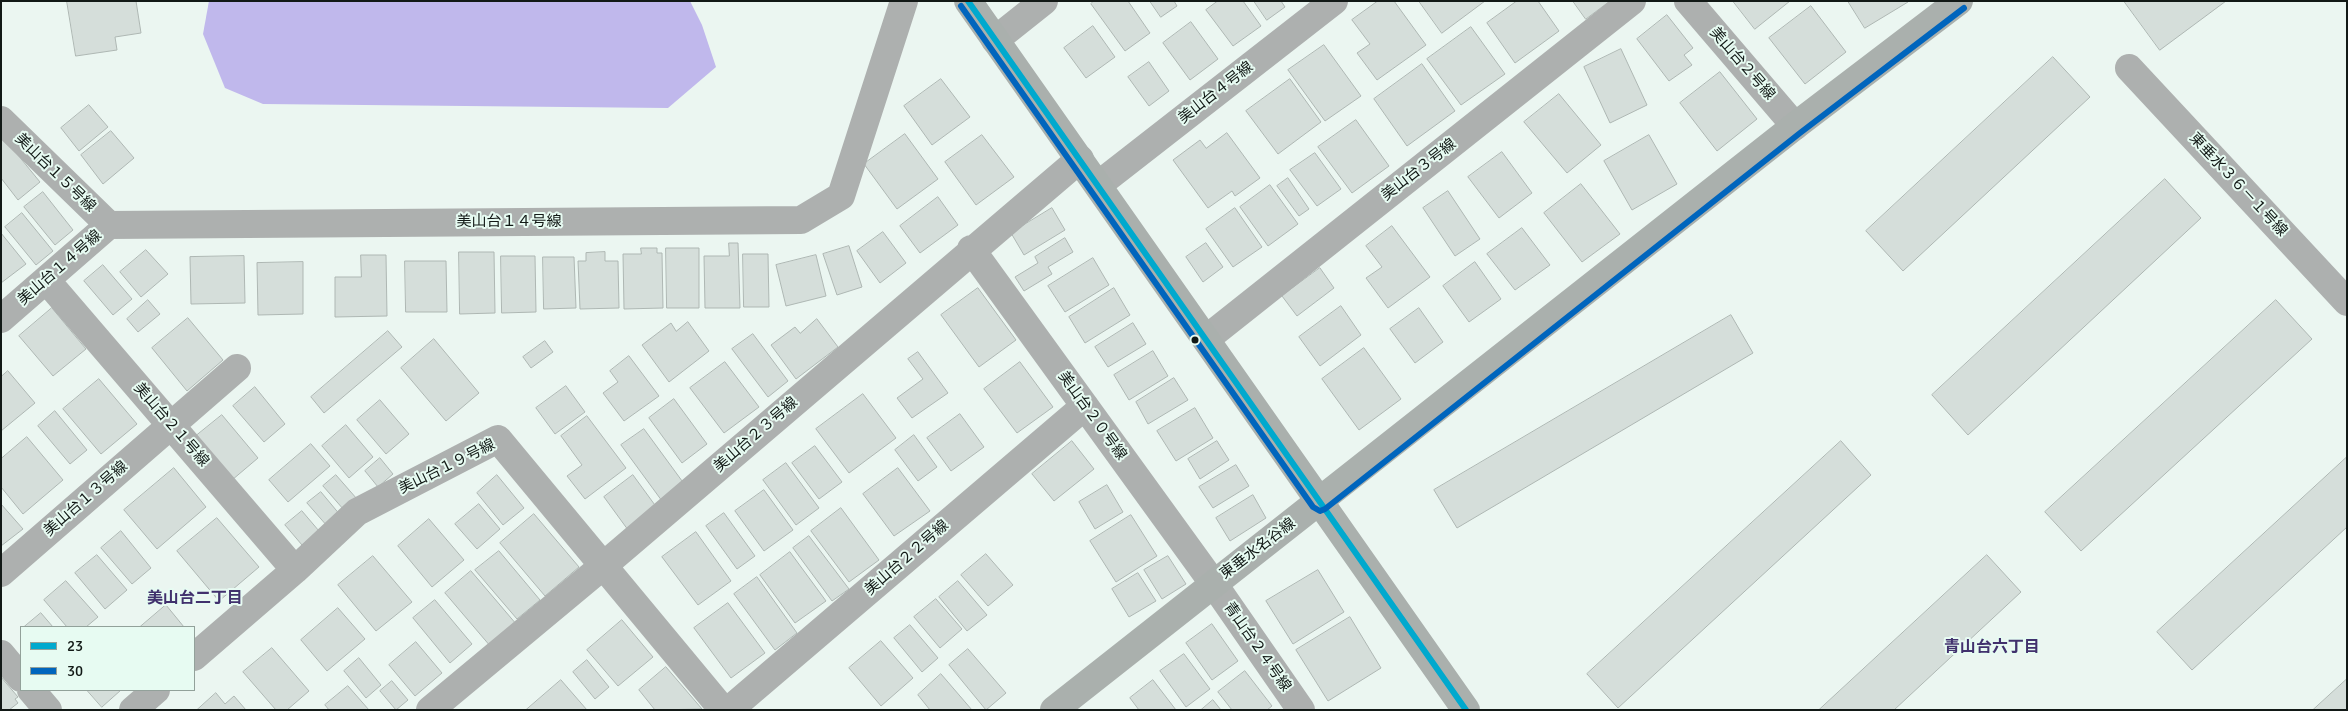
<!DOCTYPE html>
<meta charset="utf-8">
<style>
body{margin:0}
#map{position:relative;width:2348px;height:711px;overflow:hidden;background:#ebf6f1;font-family:Signika,sans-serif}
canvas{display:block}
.frame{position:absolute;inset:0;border:2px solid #121916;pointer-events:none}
.legend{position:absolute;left:20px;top:626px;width:175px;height:65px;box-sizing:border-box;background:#e7fbf2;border:1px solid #92a19a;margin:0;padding:6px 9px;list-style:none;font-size:15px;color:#121916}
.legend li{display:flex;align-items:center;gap:10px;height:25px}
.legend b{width:25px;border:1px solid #92a19a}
</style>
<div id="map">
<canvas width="2348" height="711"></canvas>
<div class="frame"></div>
<ul class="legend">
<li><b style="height:6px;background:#00a9ce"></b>23</li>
<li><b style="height:6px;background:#0065bd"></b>30</li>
</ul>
</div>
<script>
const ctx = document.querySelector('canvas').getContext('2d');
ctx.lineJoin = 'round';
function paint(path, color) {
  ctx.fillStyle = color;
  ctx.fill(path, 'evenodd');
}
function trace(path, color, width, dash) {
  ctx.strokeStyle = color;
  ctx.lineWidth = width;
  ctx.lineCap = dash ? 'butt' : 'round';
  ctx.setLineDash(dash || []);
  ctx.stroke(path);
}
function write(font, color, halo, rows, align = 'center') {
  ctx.font = font + ' Signika,"Noto Sans JP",sans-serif';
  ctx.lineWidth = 4;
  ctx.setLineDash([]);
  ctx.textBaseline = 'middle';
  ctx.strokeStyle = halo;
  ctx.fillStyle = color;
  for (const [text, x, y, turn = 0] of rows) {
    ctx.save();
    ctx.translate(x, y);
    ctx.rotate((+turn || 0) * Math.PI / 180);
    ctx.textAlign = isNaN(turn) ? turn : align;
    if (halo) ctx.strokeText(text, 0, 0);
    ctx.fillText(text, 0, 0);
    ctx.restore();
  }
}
const water = new Path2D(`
 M209,1h481l12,24 14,42 -48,41 -405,-4 -38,-16 -22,-54z`);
const building = new Path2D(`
 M67,1h69l5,32 -26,4 2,13 -41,6z
 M1094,1h34l22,32 -25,18 -34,-47z
 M1150,1h24l3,5 -16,11z
 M1218,1h25l18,25 -28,20 -27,-36z
 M1254,1h27l4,6 -18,13z
 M1378,1h16l32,44 -49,35 -20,-27 13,-9 -18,-24z
 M1419,1h66l-43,32z
 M1517,1h21l21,30 -44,32 -28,-40z
 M1573,1h37l-24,18z
 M1733,1h57l-35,28z
 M1848,1h60v1l-43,26z
 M2124,1h102l-66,49z
 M1811,6l35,46 -41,32 -36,-46z
 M1667,15l26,33 -9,7 8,10 -23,16 -32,-42z
 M1191,22l27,37 -28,21 -27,-37z
 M1093,26l22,31 -29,21 -22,-30z
 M1471,27l34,47 -44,31 -34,-46z
 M1324,45l37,51 -36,25 -37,-51z
 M1621,49l26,56 -37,18 -26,-56z
 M2053,57l37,40 -187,174 -37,-40z
 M1149,62l20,29 -20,15 -21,-29z
 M1422,64l33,47 -48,35 -33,-47z
 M1720,72l37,47 -40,32 -37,-48z
 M941,79l29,38 -38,28 -28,-39z
 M1290,79l31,43 -43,32 -32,-43z
 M1559,94l42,51 -34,28 -43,-51z
 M89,105l19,22 -29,24 -18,-23z
 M1356,120l33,46 -37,27 -34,-46z
 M111,131l23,27 -31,26 -22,-29z
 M1227,133l33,45 -25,18 -3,-5 -24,17 -35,-48 27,-20 6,8z
 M905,134l33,45 -41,30 -33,-45z
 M982,135l32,42 -38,28 -31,-43z
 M1649,135l28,49 -45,26 -28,-49z
 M4,138l36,44 -22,18 -17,-22v-38z
 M1502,152l30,41 -33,25 -31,-41z
 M1315,153l26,36 -24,17 -27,-36z
 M1288,178l21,31 -10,7 -22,-30z
 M2165,179l36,39 -233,217 -36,-40z
 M1581,184l39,50 -38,28 -38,-49z
 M1270,185l28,39 -30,22 -28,-39z
 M1448,191l32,48 -25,17 -32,-48z
 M43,192l30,38 -18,15 -31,-38z
 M938,197l20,28 -38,28 -20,-27z
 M1052,208l13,22 -41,25 -13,-22z
 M1235,208l27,39 -29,20 -27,-38z
 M22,213l31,38 -17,14 -31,-38z
 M1392,226l38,51 -42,31 -22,-30 16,-11 -16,-21z
 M1522,228l28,37 -35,25 -28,-36z
 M883,232l23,31 -26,20 -23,-32z
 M1,233l25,31 -25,19z
 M1065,238l8,14 -25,15 4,7 -28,17 -9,-14 23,-14 -3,-6z
 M729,243h9l2,65h-35l-1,-52h25z
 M1206,243l17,24 -20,15 -17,-25z
 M849,246l13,41 -25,8 -14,-41z
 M641,248h16v5h5l1,55 -39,1 -1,-55h18z
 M666,248h33v60h-32z
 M146,250l22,24 -27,23 -21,-25z
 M459,252h35l1,61 -35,1z
 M605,252v9h13l1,47 -39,1 -2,-48h8v-8z
 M743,254h25l1,53h-25z
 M361,255h25l1,61 -52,1v-40h26z
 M816,255l10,41 -40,10 -10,-41z
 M244,256l1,47 -54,1 -1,-47z
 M501,256h34l1,56 -34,1z
 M543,257h31l2,51 -32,1z
 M1093,258l16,27 -44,27 -17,-26z
 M405,261h41l1,51h-41z
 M303,262v52l-45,1 -1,-52z
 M1475,262l26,37 -32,23 -26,-36z
 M103,265l29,34 -19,16 -29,-34z
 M1320,268l14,20 -37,28 -15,-20z
 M978,288l38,52 -37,27 -38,-52z
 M1114,288l16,27 -45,28 -16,-26z
 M148,300l12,14 -22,18 -11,-13z
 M2276,300l36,39 -231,212 -36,-39z
 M1341,306l20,29 -41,31 -21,-29z
 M52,308l34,41 -33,27 -34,-40z
 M1419,308l24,34 -28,21 -25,-34z
 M1731,315l22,38 -296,175 -23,-38z
 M188,318l35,42 -36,31 -35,-43z
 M817,319l21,28 -42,32 -25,-34 24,-18 5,6z
 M688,322l21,29 -40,31 -27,-37 29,-22 5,8z
 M1133,323l13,21 -38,23 -13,-20z
 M388,331l14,16 -78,66 -13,-16z
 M753,334l35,47 -20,16 -36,-48z
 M434,339l45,54 -33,28 -45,-53z
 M545,341l8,11 -22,16 -8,-11z
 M1364,348l37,51 -42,31 -37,-51z
 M1153,351l15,25 -39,24 -15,-25z
 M918,352l30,41 -36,25 -15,-20 26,-19 -15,-20z
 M629,356l30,40 -35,25 -21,-28 15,-11 -8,-11z
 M725,362l34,45 -35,26 -34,-45z
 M1020,362l33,45 -36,26 -33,-44z
 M8,371l27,32 -34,28v-54z
 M1174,378l14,22 -40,24 -12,-22z
 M99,379l38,45 -36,30 -38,-45z
 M566,386l19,26 -30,22 -19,-26z
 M255,387l30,37 -21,18 -31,-36z
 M863,394l33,44 -47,35 -33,-44z
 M674,399l33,45 -25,19 -33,-45z
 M380,400l29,34 -23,20 -29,-34z
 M1195,408l18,30 -37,23 -19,-30z
 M55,411l32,39 -17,14 -32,-38z
 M960,414l24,33 -33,24 -24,-33z
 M222,415l36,43 -26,22 -36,-44z
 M587,416l39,52 -41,31 -18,-23 15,-11 -21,-29z
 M346,425l27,32 -24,21 -27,-32z
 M644,429l41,56 -23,16 -41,-56z
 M914,435l23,32 -19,14 -23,-31z
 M27,437l36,43 -40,34 -22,-27v-28z
 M1072,441l22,28 -40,32 -22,-27z
 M1217,441l12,19 -29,19 -12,-20z
 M1841,441l30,34 -253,233 -31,-34z
 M311,444l19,22 -42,36 -19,-22z
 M815,446l27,36 -23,17 -27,-36z
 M2347,457v70l-155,143 -35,-38z
 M380,458l13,16 -15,13 -13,-16z
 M786,463l33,45 -23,17 -33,-45z
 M1236,465l13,21 -36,22 -14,-21z
 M174,468l32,39 -49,42 -33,-39z
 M898,468l32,43 -36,25 -31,-42z
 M336,475l21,24 -13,11 -21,-24z
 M497,475l27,33 -21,17 -26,-32z
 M633,475l27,37 -29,22 -27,-37z
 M1107,485l16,27 -28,17 -16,-27z
 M764,490l29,40 -29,21 -29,-40z
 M321,492l20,24 -13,11 -21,-24z
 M1253,495l13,23 -36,23 -14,-23z
 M1,504l22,25 -22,17z
 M479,504l21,25 -23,20 -22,-25z
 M841,508l38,52 -30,22 -38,-51z
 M302,511l17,20 -17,14 -17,-20z
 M724,513l31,43 -18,13 -31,-43z
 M534,514l45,53 -34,29 -45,-53z
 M1131,515l26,41 -41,26 -26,-41z
 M217,518l42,49 -40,34 -42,-50z
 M429,519l35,41 -32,27 -34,-41z
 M121,531l30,37 -19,16 -31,-36z
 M696,532l35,49 -33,24 -36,-48z
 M809,536l40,53 -17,12 -39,-53z
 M499,551l41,49 -23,19 -42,-49z
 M790,552l36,49 -31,22 -35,-48z
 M986,554l27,31 -25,21 -27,-31z
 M97,555l30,35 -22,19 -30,-36z
 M1987,555l34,37 -127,118h-75z
 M373,556l39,46 -36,29 -38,-46z
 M1168,556l18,28 -24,15 -18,-29z
 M1318,570l26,42 -51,32 -27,-43z
 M471,571l46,54 -26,22 -46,-54z
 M1138,573l18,28 -27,16 -17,-28z
 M757,577l40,56 -22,17 -41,-56z
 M66,581l32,36 -12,10h-19l-23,-27z
 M958,581l29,34 -20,16 -28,-34z
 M936,599l26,30 -22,19 -26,-31z
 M435,600l37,44 -22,19 -37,-45z
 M728,603l37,50 -34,25 -37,-50z
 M166,605l18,22h-44z
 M338,608l27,31 -38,32 -26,-31z
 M41,613l12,14h-29z
 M1350,617l31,51 -53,33 -32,-51z
 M622,620l31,37 -35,29 -31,-36z
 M1212,624l26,37 -26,19 -26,-37z
 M910,625l28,33 -16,14 -28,-34z
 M881,641l32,37 -32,28 -32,-38z
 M416,642l26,31 -27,23 -26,-31z
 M272,648l37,43 -22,19h-11l-33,-38z
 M968,649l38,44 -20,17 -37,-45z
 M1184,654l26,35 -24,18 -26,-36z
 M359,658l22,27 -15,13 -22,-27z
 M587,660l22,27 -14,12 -22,-27z
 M666,667l36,42 -47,1 -16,-20z
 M1245,671l27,35 -5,4h-35l-14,-18z
 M941,674l31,36h-42l-12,-15z
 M1,677l17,20 -3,2 3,4 -9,7h-8z
 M2347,679v31h-34z
 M561,680l26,30h-61z
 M1153,680l23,30h-37l-9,-12z
 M392,681l16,19 -12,10 -16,-19z
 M348,686l21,24h-40l-4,-5z
 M87,690h34l-19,17z
 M216,693l9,11 9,-8 12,14h-49z
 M1213,700l8,10h-20z`);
const street = new Path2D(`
 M1688,1l107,125
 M995,40l49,-39
 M2129,68l218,234
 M1,120l108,105
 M1098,185l236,-184
 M971,249l242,334 88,127
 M47,281l248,289
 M1,319l108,-94 692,-5 40,-24 63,-195
 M1206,339l426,-338
 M1,573l236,-205
 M1,654l20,24
 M194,657l101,-87 62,-58 141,-73 225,271
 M31,690l17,20
 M133,710l23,-20
 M430,710l173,-144 477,-407
 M729,710l356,-304`);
const secondary = new Path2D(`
 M968,1l498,709
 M1054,710l741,-584 164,-125`);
const bus1 = new Path2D(`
 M968,1l498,709`);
const bus2 = new Path2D(`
 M961,6l352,501 7,4 5,-2 475,-376 164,-125`);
const markers = [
 [1195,340,4.5,"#121916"]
];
const streetNames = [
 ["美山台２号線",1742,64,49],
 ["美山台４号線",1216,93,-38],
 ["美山台３号線",1419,170,-38],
 ["美山台１５号線",55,173,44],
 ["東垂水３６－１号線",2238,185,47],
 ["美山台１４号線",509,222],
 ["美山台１４号線",60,268,-41],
 ["美山台２０号線",1092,416,54],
 ["美山台２１号線",171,425,49],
 ["美山台２３号線",756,435,-41],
 ["美山台１９号線",447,467,-26],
 ["美山台１３号線",86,499,-41],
 ["東垂水名谷線",1258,549,-37],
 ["美山台２２号線",907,558,-41],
 ["青山台２４号線",1257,647,55]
];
const neighbourhoodNames = [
 ["美山台二丁目",195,599],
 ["青山台六丁目",1992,648]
];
paint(water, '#c0b8ec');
paint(building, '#d5deda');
trace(building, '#aeb7b3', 1);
trace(street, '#adb0af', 28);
trace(secondary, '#aab0ad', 28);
trace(bus1, '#00a9ce', 6);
trace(bus2, '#0065bd', 6);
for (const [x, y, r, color] of markers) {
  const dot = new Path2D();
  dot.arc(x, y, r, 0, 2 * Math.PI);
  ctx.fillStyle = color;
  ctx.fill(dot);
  trace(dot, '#e7fbf2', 2);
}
write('15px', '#121916', '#e7fbf2', streetNames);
write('bold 16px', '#41316d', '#e7fbf2', neighbourhoodNames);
</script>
